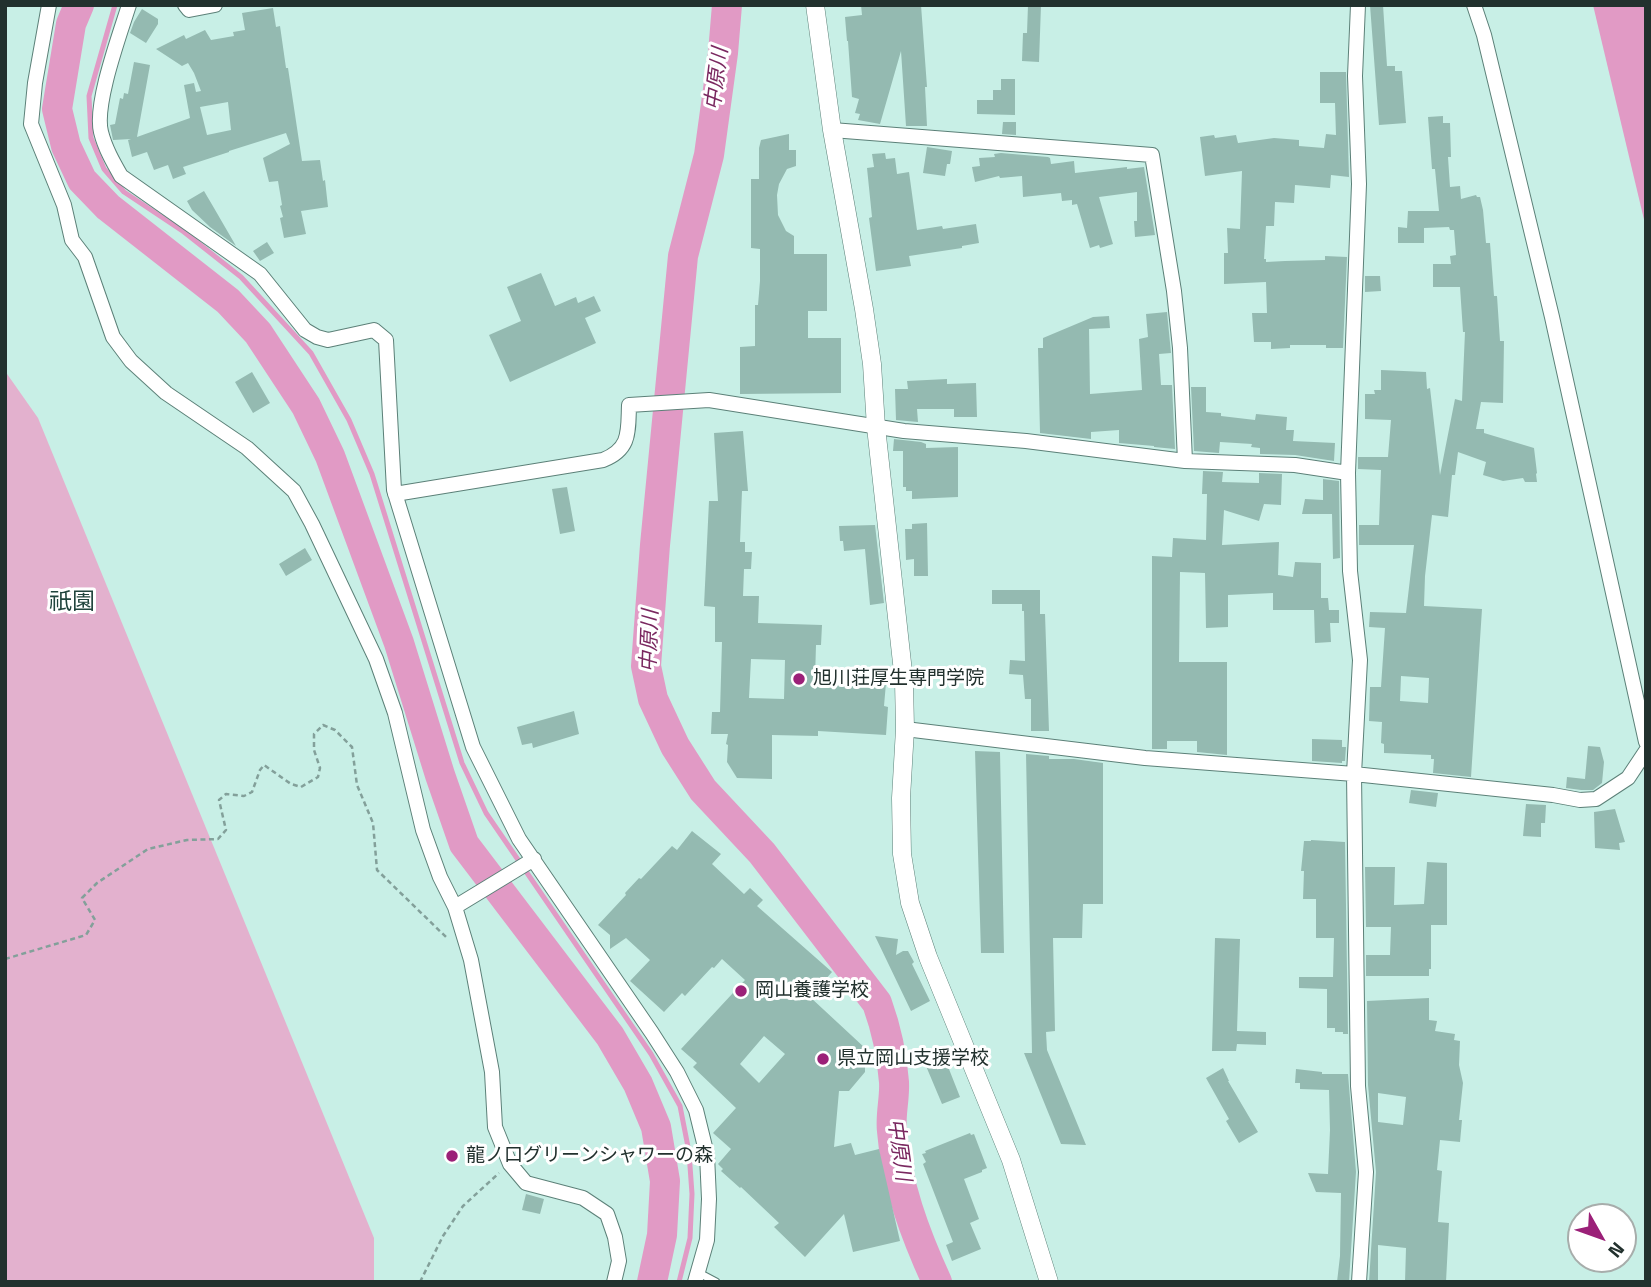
<!DOCTYPE html>
<meta charset="utf-8">
<style>
body{margin:0}
#map{position:relative;width:1651px;height:1287px;overflow:hidden;background:#c8efe6;font-family:"Titillium Web",sans-serif}
canvas{display:block}
.frame{position:absolute;inset:0;border:7px solid #22312e;pointer-events:none}
.north{position:absolute;left:1567px;top:1203px;width:70px;height:70px;box-sizing:border-box;background:#fff;border:2px solid #a7adab;border-radius:50%;rotate:130deg;font-size:19px;font-weight:700;line-height:28px;text-align:center;color:#22312e}
.north::after{content:'';display:block;margin:auto;width:24px;height:32px;background:#9b2078;clip-path:polygon(50% 0,100% 100%,50% 72%,0 100%)}
</style>
<div id="map">
<canvas width="1651" height="1287"></canvas>
<div class="frame"></div>
<div class="north">N</div>
</div>
<script>
const ctx = document.querySelector('canvas').getContext('2d');
ctx.lineJoin = 'round';
function paint(path, color) {
  ctx.fillStyle = color;
  ctx.fill(path, 'evenodd');
}
function trace(path, color, width, dash) {
  ctx.strokeStyle = color;
  ctx.lineWidth = width;
  ctx.lineCap = dash ? 'butt' : 'round';
  ctx.setLineDash(dash || []);
  ctx.stroke(path);
}
function write(font, color, halo, rows, align = 'center') {
  ctx.font = font + ' "Titillium Web","Noto Sans JP",sans-serif';
  ctx.lineWidth = 6;
  ctx.setLineDash([]);
  ctx.textBaseline = 'middle';
  ctx.strokeStyle = halo;
  ctx.fillStyle = color;
  for (const [text, x, y, turn = 0] of rows) {
    ctx.save();
    ctx.translate(x, y);
    ctx.rotate((+turn || 0) * Math.PI / 180);
    ctx.textAlign = isNaN(turn) ? turn : align;
    if (halo) ctx.strokeText(text, 0, 0);
    ctx.fillText(text, 0, 0);
    ctx.restore();
  }
}
const green = new Path2D(`
 M5,371l33,47 336,820v44h-369z`);
const water = new Path2D(`
 M1593,5h53v223z`);
const stream = new Path2D(`
 M115,5l-26,91 2,42 13,31 20,23 60,40 57,45 70,76 38,67 23,54 90,289 24,50 165,241 29,52 9,46 3,42 -2,44 -11,44`);
const river = new Path2D(`
 M79,5l-8,19 -14,85 9,37 16,34 26,27 120,94 30,32 48,73 24,50 69,187 41,132 24,69 146,192 28,48 18,43 9,54 -3,54 -10,47
 M727,5l-4,48 -14,102 -26,101 -28,289 -9,121 7,33 22,47 28,44 59,63 115,150c9,25 15,52 17,79 1,17 -4,33 -2,49 4,52 23,103 45,151`);
const building = new Path2D(`
 M861,5h60l6,82h-2l2,39h-21l-5,-75 -21,73 -22,-4 2,-6 -5,-1 4,-14 -7,-2 -4,-56h-1l-2,-24 17,-2z
 M1028,5h13l-2,57 -17,-1 1,-28h4z
 M1370,5h13l4,61h8v5h7l4,52 -27,2z
 M273,8l3,19 4,-1 6,42h2l14,93 18,-1 3,21 2,-1 3,27 -27,4 5,23 -22,4 -4,-20 3,-1 -3,-11 2,-1 -4,-24 -9,1 -6,-24 27,-14 -4,-11 -57,18v1l-46,15 3,7 -13,5 -5,-14 -14,5 -7,-18 -15,5 -4,-17 3,-1 -18,1 -3,-15 5,-1 5,-26 3,1 1,-6 4,1 6,-32 16,3 -13,72 53,-19 -6,-33 10,-2 2,9 5,-1 -7,-18 -6,-10 -6,3 -26,-17 28,-14 2,4 19,-9 6,10 23,-4 -1,-4 12,-2 -3,-17zM228,102l3,28 -24,5 -7,-28z
 M142,9l16,10v5l-12,19 -16,-10 4,-11z
 M1320,72h26l3,105 -18,-2 -1,13 -35,-3 -1,18 -19,-1 -1,24h-8l-2,33h2v3l19,-1 40,-1v-4l22,1 -4,91h-17v-3h-36v3l-19,1v-7h-17l-2,-29h15l-1,-31 -42,2v-31h4l-1,-25 13,1 2,-58 -37,5 -5,-39 14,-2 1,3 21,-3 2,8 36,-5 25,2v6l25,2 2,-14 10,1 -1,-32h-15z
 M1001,79h14v36l-38,-1v-14h16v-10h8z
 M1443,116v7h7l1,34h-3l2,30 10,-1 1,13 15,-4 1,2h3l3,13 3,33h4l4,53h3l3,45h4l-1,62 -22,-1 -5,27h8v4l50,15 3,25 -1,1 1,8h-12l-2,-4 -20,3 -20,-6 3,-13 -28,-10 -3,23h-3l-4,42 -16,-2 -7,61 -1,30 58,3 -11,168 -38,-4 1,-14h-3v-4l-47,-2v-9l-3,-1 1,-21 -13,-1 1,-34h11l4,-59 -16,-1 1,-15 36,1 8,-68h-55v-20h20l2,-55 -23,-1v-12h30l3,-37 -26,-1v-25h10l-1,-4h7v-20l45,2 1,17 3,-1 10,87 15,-76 7,2 3,-69h-2l-3,-45h-27v-23h18l-1,-8 6,-1 -2,-25h-4l-1,-3 -25,1v15h-26v-16l9,1 1,-17h31l-4,-42h-3l-4,-52zM1401,676l28,2 -1,25 -28,-2z
 M1003,122h13v13l-14,-1z
 M789,134v16h7v16l-9,3 -8,15 -2,11 1,20 8,16 8,5v18h33v57h-19v27h33v55l-101,1v-47l15,-1v-41h3l2,-24v-32l-9,-1v-69h8v-31l2,-8z
 M927,147l25,4 -2,13h-3l-2,12 -22,-3z
 M885,153l1,6 9,-1 2,16 12,-2 8,58 25,-4 1,3 33,-5 3,19 -17,3v2l-53,8 2,10 -35,5 -7,-53 3,-1 -5,-49 7,-1 -2,-13z
 M1001,153l47,4 2,1 1,6 23,-3 1,12 52,-6v2l17,-2 11,68 -20,2 -1,-16h3v-29l-38,5 14,47 -13,4 -1,-3 -9,3 -13,-44 -5,1v-5l-10,1 -1,-8 -38,4 -1,-21 -22,2 -1,-2 -24,6 -3,-15 8,-1 -1,-8 16,-1 -1,-3z
 M204,191l10,17 22,38 -26,-19 -18,-17 -5,-9z
 M267,242l7,11 -14,8 -7,-10z
 M541,273l14,33 21,-9 2,6 16,-7 7,15 -16,7 11,25 -86,39 -21,-47 32,-14 -14,-34z
 M1365,276h15l1,15 -16,1z
 M1167,312l4,41 -12,1 2,31h11l3,64 -21,-2v-1l-35,-3v-13l-28,2v7l-51,-6 -2,-85h5v-10l50,-21 16,-1 1,12 -21,1 1,65 52,-4 -3,-51 9,-2 -2,-23z
 M252,372l18,31 -17,10 -18,-31z
 M947,379v5l29,-1 1,34h-23v-8h-37l1,13 -22,-2 -1,-31h13l-1,-8z
 M1191,387h15v25l15,1v3l34,4 1,-6 31,3 -1,13h8l-1,11 42,2 -1,18 -39,-6 -35,-1v-6l-9,-1 1,-3 -32,-2 -1,11 -25,-2z
 M743,431l5,60h-6l-2,51h5v10h7l-1,17h-7l-1,27h16l-1,27 64,2 -1,20h-5l-1,34 71,4 -2,23 4,1 -2,28 -68,-4v5l-46,-1v44l-35,-1 -10,-16 1,-17 -2,-1 2,-10h-17l1,-22h8l2,-70h-7v-35l-11,-1 5,-105h9l-4,-68zM751,659l34,1 -1,39 -35,-1z
 M894,439l27,3 5,2v4l32,-1v50l-46,2v-8h-6v-4h-3v-36h-10z
 M1203,471l20,1 -1,10 37,1v-10l23,1 -1,31 -17,-1 -5,17 -35,-11 -2,35 57,-3 -1,33 15,2 2,-15 26,1v35h7l1,12h10v13h-9l1,19 -16,1 -1,-33h-41v-17l-45,2v32l-22,1 -1,-55 -25,-1 -1,90h48v93l-30,-3v-11h-30v8h-15v-193l20,1 1,-19 33,2 1,-46h-5z
 M1323,479l16,2 1,77 -7,1 -1,-45h-30l3,-15 18,1z
 M567,487l8,44 -15,3 -8,-45z
 M927,523l1,53h-14v-17l-8,1 -1,-31h7v-5z
 M875,525l9,78 -14,2 -5,-56 -21,2 -1,-10h-3l-1,-15z
 M305,548l7,12 -26,16 -7,-12z
 M992,590h48v24h5l4,117h-18v-32h-6l-2,-24 -14,-1 1,-14 15,1 -1,-50h-2v-7h-30z
 M574,711l5,23 -46,14 -1,-5 -10,2 -5,-18z
 M1312,739l30,1v7h4l-1,14h-3v2l-30,-2z
 M1588,746l12,1 4,15 -2,21 -9,7h-12l-15,-2 1,-11 18,2z
 M975,751l25,1 4,201h-23z
 M1026,754l23,2v3h25l29,4v141h-20l-1,34h-29l2,93 -9,1 1,18 39,95 -25,-1 -37,-91h8z
 M1411,790l27,3 -2,14 -27,-4z
 M1526,804l20,1 -1,18h-4v14l-18,-1z
 M1615,809l10,33 -6,1 1,7 -25,-2 -1,-36z
 M692,831l29,23 -9,10 32,30 6,-6 13,12 -6,6 75,66 -22,25 55,51v24l-16,19h-10l-5,56 17,-4 4,12 24,-6 21,92 -47,11 -9,-38 -39,43 -31,-30 5,-4 -38,-36 -1,1 -19,-17 2,-2 -5,-5 13,-15 -18,-16 23,-25 -43,-41 4,-4 -16,-14 64,-69 -23,-21 -8,9 -2,-1 -27,29 -3,-3 -18,19 -34,-31 20,-21 -24,-22 -16,11v-14l-12,-10 28,-30 -1,-2 14,-15 2,1 31,-33 5,4zM764,1036l21,18 -26,29 -19,-19z
 M1311,840l34,2 3,192h-5v-2h-8v-4h-8v-39l-28,-1v-11h34l1,-39h-18v-39h-13l1,-28h-3l3,-30h7z
 M1427,862l20,1v62h-16v44h-2v7h-63v-21h24l1,-28h-25l-1,-60h30l-1,38 30,-1z
 M875,936l23,3 -2,16 7,-4h5l6,11 -2,2 18,37 -19,10z
 M1215,938l25,1 -3,92 29,1v13l-29,-1 -1,7h-24z
 M1429,998v22l8,1 -2,10 20,3 -1,6 6,1 -1,24 4,18 -4,37h3l-2,22 -20,-2 -3,30 5,1 -4,51 11,1 -3,59h-41l1,-34 -28,-3v37h-9l7,-110 -8,-87 -1,-84zM1378,1093l28,4 -3,28 -25,-3z
 M945,1059l15,38 -18,7 -16,-38z
 M1223,1068l6,13h-1l30,51 -19,11 -13,-22 3,-2 -23,-41z
 M1296,1069l26,3v2h26l8,98 -7,110h-12l3,-26 1,-63 -25,-1 -8,-19 20,1 2,-44 -1,-40 -29,-1v-6h-5z
 M970,1133l1,2 3,-1 13,34 -5,2v2l-18,7 15,40 -9,4 11,26 -29,12 -6,-16 7,-3 -30,-78 3,-2 -4,-8 4,-1 -1,-2z
 M526,1194l18,5 -4,15 -18,-4z`);
const path = new Path2D(`
 M5,959l81,-24 9,-15 -13,-22 15,-15 51,-34 39,-9 31,-1 8,-9 -7,-30 7,-6 18,2 8,-4 8,-22 4,-5 27,19 10,3 17,-10 2,-9 -6,-18v-16l9,-9 12,5 17,17 5,38 16,38 4,47 69,67
 M420,1282l23,-46 20,-30 36,-33`);
const service = new Path2D(`
 M699,1273l17,9`);
const minor = new Path2D(`
 M49,5l-14,78 -4,41 33,81 8,35 13,17 28,80 18,24 35,32 81,55 47,43 18,33 64,135 19,54 28,117 17,47 15,30 16,53 21,112 3,55 15,37 16,19 57,15 24,16 8,23 4,24 -5,21
 M129,5c-9,29 -35,99 -28,127 4,16 12,30 20,44l139,98 45,56 12,7 11,3 46,-10 12,10 8,150 79,257 46,92 133,194 25,39 19,38 11,45 2,44 -2,41 -12,42
 M185,5l4,5 26,-5
 M1358,5l-3,71 4,108 -11,289 2,98 10,89 -6,114 4,312 8,86 -7,110
 M1474,5l10,30 68,282 94,425
 M832,130l320,25 22,136 6,57 5,113
 M395,494l208,-34c28,-11 25,-29 26,-55l80,-5 195,31 122,10 159,20 110,4 53,8
 M905,729l240,29 209,16 199,21 27,5 16,-1 32,-21 18,-27
 M455,907l79,-48`);
const tertiary = new Path2D(`
 M815,5l17,125 32,179 8,55 4,63 28,254 1,48 -4,69 1,56 8,49 18,54 83,203 38,122`);
const markers = [
 [799,679,7,"#9b2078"],
 [741,991,7,"#9b2078"],
 [823,1059,7,"#9b2078"],
 [452,1156,7,"#9b2078"]
];
const poiNames = [
 ["旭川荘厚生専門学院",813,679],
 ["岡山養護学校",755,991],
 ["県立岡山支援学校",837,1059],
 ["龍ノ口グリーンシャワーの森",466,1156]
];
const waterNames = [
 ["中原川",718,79,-83],
 ["中原川",651,641,-88],
 ["中原川",898,1150,82]
];
const quarterNames = [
 ["祇園",72,603]
];
paint(green, '#e3b1ce');
paint(water, '#e19ac5');
trace(stream, '#e19ac5', 5);
trace(river, '#e19ac5', 30);
paint(building, '#94bab1');
trace(service, '#5c8078', 9);
trace(minor, '#5c8078', 16);
trace(tertiary, '#5c8078', 19);
trace(path, '#83a09a', 2.5, [5, 3.5]);
trace(service, '#fff', 7);
trace(minor, '#fff', 14);
trace(tertiary, '#fff', 18);
for (const [x, y, r, color] of markers) {
  const dot = new Path2D();
  dot.arc(x, y, r, 0, 2 * Math.PI);
  ctx.fillStyle = color;
  ctx.fill(dot);
  trace(dot, '#fff', 2.5);
}
write('19px', '#22312e', '#fff', poiNames, 'left');
write('italic 21px', '#7a2860', '#fff', waterNames);
write('23px', '#21443d', '#fff', quarterNames);
</script>
